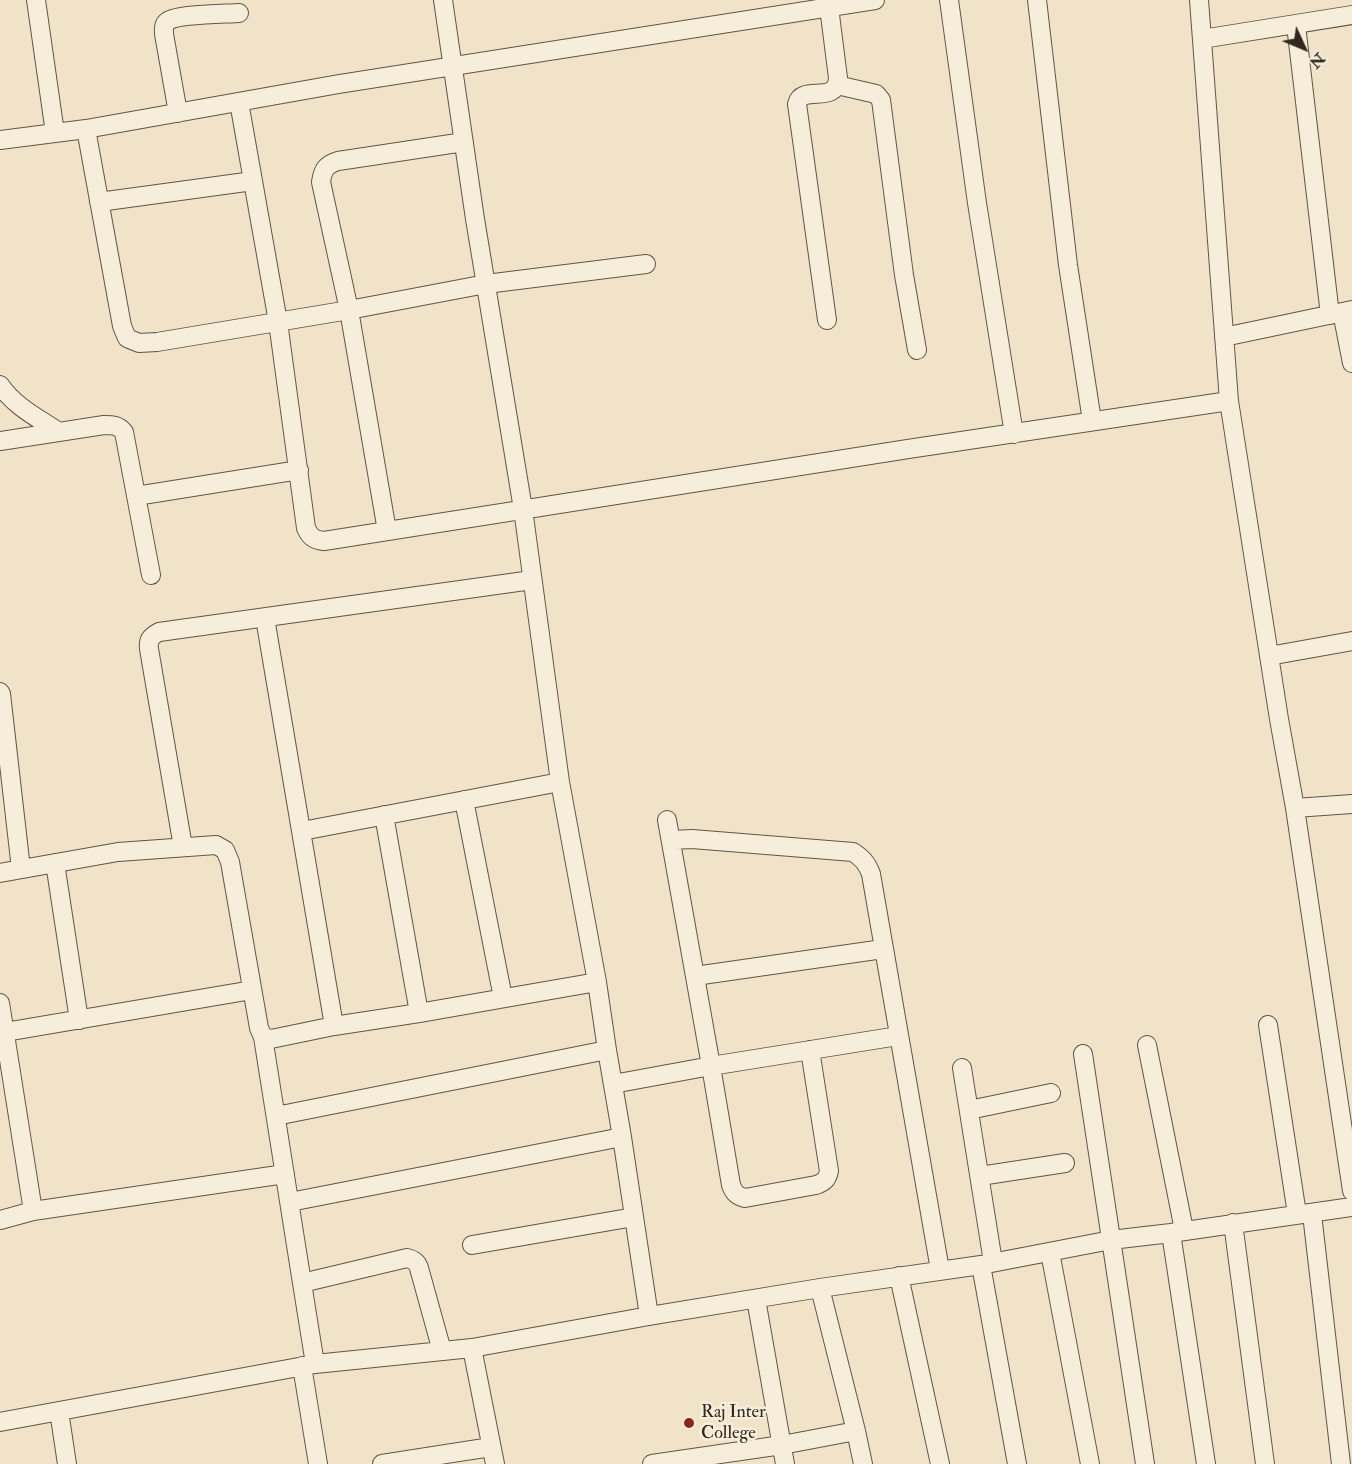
<!DOCTYPE html>
<style>
body{margin:0}
#map{position:relative;width:1352px;height:1464px;overflow:hidden;background:#f1e3c7;font-family:"IM FELL Double Pica",serif}
canvas{display:block}
.north{position:absolute;left:1274px;top:18px;width:60px;height:60px;-webkit-text-stroke:4px #f6eddb;paint-order:stroke;rotate:134deg;font-size:16px;font-weight:700;line-height:24px;text-align:center;color:#31271d}
.north::after{content:'';display:block;margin:auto;width:21px;height:27px;background:#31271d;clip-path:polygon(50% 0,100% 100%,50% 72%,0 100%)}
</style>
<div id="map">
<canvas width="1352" height="1464"></canvas>
<div class="north">N</div>
</div>
<script>
const ctx = document.querySelector('canvas').getContext('2d');
ctx.lineJoin = 'round';
function trace(path, color, width, dash) {
  ctx.strokeStyle = color;
  ctx.lineWidth = width;
  ctx.lineCap = dash ? 'butt' : 'round';
  ctx.setLineDash(dash || []);
  ctx.stroke(path);
}
function write(font, color, halo, rows, align = 'center') {
  ctx.font = font + ' "IM FELL Double Pica",serif';
  ctx.lineWidth = 5;
  ctx.setLineDash([]);
  ctx.textBaseline = 'middle';
  ctx.strokeStyle = halo;
  ctx.fillStyle = color;
  for (const [text, x, y, turn = 0] of rows) {
    ctx.save();
    ctx.translate(x, y);
    ctx.rotate((+turn || 0) * Math.PI / 180);
    ctx.textAlign = isNaN(turn) ? turn : align;
    if (halo) ctx.strokeText(text, 0, 0);
    ctx.fillText(text, 0, 0);
    ctx.restore();
  }
}
const minor = new Path2D(`
 M36,0l19,133
 M443,0l32,219 48,290 37,273 37,200 10,68 15,87 27,179
 M949,0l28,203 37,231
 M1037,0l31,265 24,156
 M1199,0l30,401 50,318 16,89 57,383
 M1296,25l34,290
 M1202,39l150,-24
 M837,85l39,9 5,6 23,175 13,75
 M239,102l39,220 28,206c4,9 8,12 18,13l584,-92 321,-48
 M178,113l-14,-79c0,-5 -1,-10 4,-13 10,-7 57,-7 71,-8
 M86,129l36,197 5,12 12,5 18,-1 192,-32 137,-26 160,-20
 M0,140l86,-11 253,-45 536,-84
 M99,202l154,-21
 M1342,312l10,51
 M827,320l-30,-216c5,-21 39,2 41,-26l-9,-71
 M1224,337l128,-27
 M0,385c14,21 38,33 59,47
 M0,441l104,-16c9,0 14,0 20,7l27,143
 M136,496l163,-26
 M387,531l-38,-221 -28,-128c2,-13 5,-17 17,-21l126,-19
 M265,618l69,408 85,-13 178,-31
 M1269,656l83,-15
 M0,692l1,2 20,175
 M464,800l39,198
 M1295,808l57,-4
 M384,815l35,198
 M667,820l44,246 20,119c3,8 6,11 14,13l71,-13c8,-3 11,-5 13,-14l-19,-121
 M302,831l258,-49
 M671,840l21,-1 161,13c9,6 14,11 18,22l69,396
 M183,847l-34,-198c-1,-9 1,-12 10,-17l373,-52
 M55,863l24,157
 M0,873l118,-21 98,-7 9,5 5,12 29,166 4,9 8,2 63,-13
 M695,976l188,-27
 M0,1003l33,208 252,-37
 M1268,1025l29,189
 M0,1033l252,-43
 M263,1037l39,246
 M1147,1045l37,185
 M1083,1054l62,410
 M962,1068l31,194
 M613,1084l98,-18 187,-30
 M969,1110l82,-17
 M276,1116l331,-66
 M980,1176l85,-13
 M290,1202l332,-65
 M1312,1214l29,250
 M0,1220l33,-9
 M1233,1223l32,241
 M1171,1233l35,231
 M472,1245l162,-28
 M1050,1252l40,212
 M981,1265l36,199
 M899,1276l41,188
 M756,1299l29,165
 M472,1348l23,116
 M315,1364l-13,-81 105,-25c7,2 10,4 12,10l23,83
 M302,1366l16,98
 M59,1411l8,53
 M0,1422l315,-58 157,-16 177,-32 171,-28 161,-23 130,-25 60,-7 181,-26
 M856,1431l7,33
 M382,1464l109,-17
 M652,1464l130,-19 74,-14 -36,-143`);
const markers = [
 [689,1423,6,"#8f2418"]
];
const poiNames = [
 ["Raj Inter",701,1413],
 ["College",701,1434]
];
trace(minor, '#615648', 20);
trace(minor, '#f6eddb', 18);
for (const [x, y, r, color] of markers) {
  const dot = new Path2D();
  dot.arc(x, y, r, 0, 2 * Math.PI);
  ctx.fillStyle = color;
  ctx.fill(dot);
  trace(dot, '#f6eddb', 2);
}
write('18px', '#31271d', '#f6eddb', poiNames, 'left');
</script>
